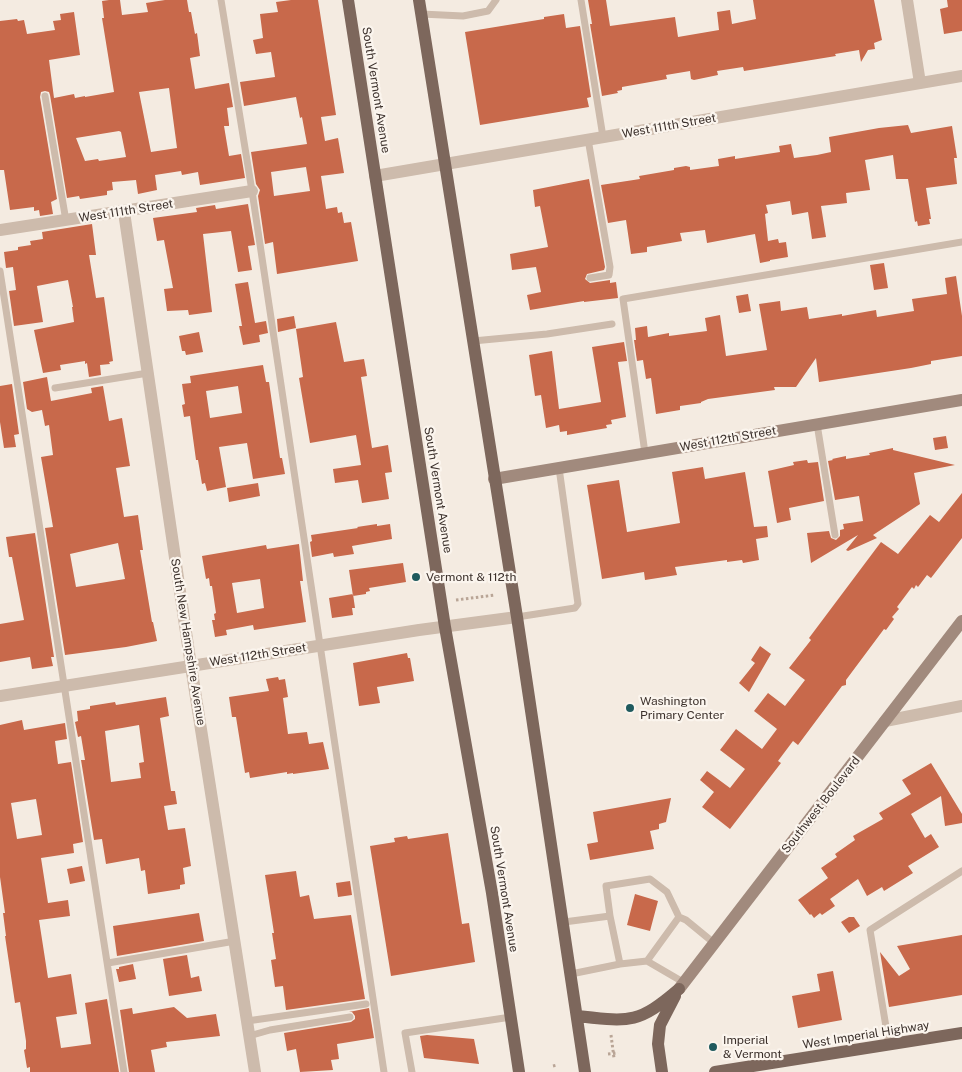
<!DOCTYPE html>
<style>
body{margin:0}
canvas{display:block;background:#f4ebe1}
</style>
<canvas width="962" height="1072"></canvas>
<script>
const ctx = document.querySelector('canvas').getContext('2d');
ctx.lineJoin = 'round';
function paint(path, color) {
  ctx.fillStyle = color;
  ctx.fill(path, 'evenodd');
}
function trace(path, color, width, dash) {
  ctx.strokeStyle = color;
  ctx.lineWidth = width;
  ctx.lineCap = dash ? 'butt' : 'round';
  ctx.setLineDash(dash || []);
  ctx.stroke(path);
}
function write(font, color, halo, rows, align = 'center') {
  ctx.font = font + ' "Public Sans",sans-serif';
  ctx.lineWidth = 4.5;
  ctx.setLineDash([]);
  ctx.textBaseline = 'middle';
  ctx.strokeStyle = halo;
  ctx.fillStyle = color;
  for (const [text, x, y, turn = 0] of rows) {
    ctx.save();
    ctx.translate(x, y);
    ctx.rotate((+turn || 0) * Math.PI / 180);
    ctx.textAlign = isNaN(turn) ? turn : align;
    if (halo) ctx.strokeText(text, 0, 0);
    ctx.fillText(text, 0, 0);
    ctx.restore();
  }
}
const building = new Path2D(`
 M109,0h11l2,15 26,-3 -2,-9 19,-3h22l2,12h2l4,22 2,-1 3,23 -10,2 5,31 34,-6 4,24 -6,1 2,16v2h-5l5,30 12,-2 4,24 -45,7 -2,-13 -16,3 -1,-4 -26,4 2,15 -19,4 -2,-14 -24,2 1,8 -6,1v4l-27,4 -1,-3 -12,2 -17,-103 -1,-3 -4,-1 -4,1 -1,5 17,102 -6,3 2,12 -13,2 -1,-6 -5,1v-4l-24,3 -6,-40h-4v-149l17,-2 1,2 6,-1 3,14 28,-4 -2,-9 8,-1 -1,-6 14,-2 6,43 -31,5 5,38 20,-4 1,4 10,-2v1l29,-5 -12,-74h2l-2,-17zM169,88l8,60 -26,4 -12,-60zM119,131l2,1 5,25 -27,4 -1,-2 -13,2 -9,-23z
 M291,0h27l18,115 -15,2 4,24 13,-3 6,35 -23,3 5,33 11,-2 1,6 4,-1 2,11 7,-1 7,39 -81,13 -4,-32 -8,2 -7,-48 2,-6 -4,-6 -5,-32 56,-8 -5,-27 -2,1 -4,-21 -52,9 -4,-24 35,-5 -4,-25 -15,2 -3,-14 10,-2 -3,-24 18,-2 -2,-10zM306,167l4,24 -36,5 -3,-24z
 M588,0h18l4,26 65,-9 3,20 41,-7 -2,-18 13,-2 2,14 24,-5 -3,-19h121l8,40 -8,3 1,6 -7,1 -7,12 -2,-12 -24,4 1,2 -92,15 -1,-4 -26,4 1,4 -24,5 -3,-1 -1,-8 -24,4 1,4 -45,8v3l-5,1 1,2 -16,3 -12,-72h2z
 M947,0h15v31l-18,3 -4,-25 8,-2z
 M564,14l2,14 14,-2 11,71 -4,1 2,9 -109,18 -15,-93 79,-13v-2z
 M908,125l3,8 41,-7 5,32h-3l3,26 -31,4 5,31h-2l1,5 -12,2 -1,-5 -2,1 -7,-43h-12l-3,-24 -28,5 5,30 -24,3 1,10 -26,3 5,31 -14,2 -4,-27 -16,3 -2,-14 -24,4 2,8 -3,1 3,27 10,-2 1,4 7,-1 2,15 -18,3v1l-10,2 -5,-29 -48,9 -2,-13 -25,3 2,8 -35,6v5l-16,2 -5,-34 -18,3 -7,-38 39,-6 -1,-3 35,-6v-2l12,-2 4,1v3l29,-4 -1,-7 17,-3v3l45,-7 -1,-6 12,-2 3,14 23,-3 14,-3 -2,-15 50,-9z
 M589,179l16,88 -1,3 -17,4 -2,5 5,4 20,-3v3l6,-1 2,16 -34,4v-1l-54,9 -3,-15 14,-3 -5,-25 -24,3 -2,-16 38,-7 -8,-41 -5,1 -2,-17z
 M248,204l7,41 -7,1 4,24 -14,2 -7,-41 -28,3 9,78 -23,3 -1,-5 -21,1 -3,-22 9,-1 -9,-48 -7,1 -4,-23 44,-6 -1,-4 19,-3 1,4z
 M92,224l4,31h-7l7,43 8,-1 9,64 -4,1 1,2 -10,1 1,10 -12,2 -2,-14 -2,1v-3l-25,4 1,5 -18,3 -9,-43 40,-8 -2,-15h1l-5,-27 -31,6 6,36 -29,4 -5,-35 7,-1 -3,-23 -7,1 -2,-16 14,-2v-3l13,-2 -1,-4 13,-2 -1,-7z
 M884,263l4,25 -14,2 -4,-25z
 M956,276l6,40v40l-31,5v3l-20,4 -92,14 -3,-24 -20,29h-22l1,3 -67,9 -7,3v1l-21,3v4l-24,4 -5,-36 -5,1 -3,-19 -6,1 -3,-21h2l-1,-12 12,-2 1,11 21,-4v3l38,-5 -2,-13 15,-3 6,41 41,-6 -8,-46 21,-3 1,10 26,-4 2,12 33,-5v2l34,-6 1,7 37,-6 -2,-12 35,-5 -2,-16z
 M248,282l7,41 11,-2 2,12 -9,2 1,7 -17,3 -4,-19h3l-7,-42z
 M748,294l3,17 -12,2 -3,-17z
 M294,316l2,12 -18,4 -1,-13z
 M336,322l8,40 20,-3 3,17 -6,1 11,71 16,-3 4,27 -7,1 4,26 -27,4 -4,-23 -23,3 -2,-14 28,-4 -5,-30 -46,8 -11,-65 4,-1 -7,-48z
 M199,332l4,20 -17,3 -1,-4h-3l-3,-15z
 M624,342l3,19 -9,1 8,55 -15,3 1,4 -6,1 1,3 -40,7v-4l-7,1 -1,-7 -13,3 -5,-33 -6,1 -6,-41 23,-4 7,58 42,-7 -9,-55z
 M263,365l3,17h3l11,76h2l3,16 -32,5 -6,-36 -28,4 7,40 -19,4 -2,-8 -3,1 -4,-24h-2l-6,-44 -6,1 -2,-12 3,-1 -3,-20 9,-1 -1,-7zM238,386l4,27 -32,5 -4,-27z
 M47,377l4,24 41,-8 -1,-5 12,-2 6,35 13,-3 8,48 -14,2 8,49 14,-2 5,35h-3l12,72h1l4,19 -31,6 -61,8 -20,-127 8,-1 -12,-70 12,-2 -4,-30 -4,1 -3,-16 -10,2 -5,-3 -4,-27zM118,543l7,36 -49,8 -6,-33z
 M12,384l7,50 -5,1 2,12 -12,1 -4,-26v-36z
 M946,436l2,12 -13,2 -2,-12z
 M893,448v2l62,15 -41,8 6,31 -47,31 4,3 -29,13 -2,-1 12,-15 -47,28 -4,-30 22,-2 2,7 5,2 4,-4v-6l4,-1 -1,-5 20,-3 -4,-25 -24,4 -7,-39 5,-1 -1,-1 14,-3v3l24,-4 -1,-2z
 M807,460l1,3 10,-1 6,39 -35,7 2,12 -14,3 -9,-52 26,-6 -1,-3z
 M703,467l2,12 40,-7 9,55 13,-1 1,11 -12,2 3,21 -16,3 -1,-3 -15,2v-2l-52,7 2,8 -32,5 -1,-8 -42,7 -15,-94 32,-5 8,52 53,-9 -8,-51z
 M258,483l2,13 -31,6 -2,-14z
 M962,493v45l-31,40 -4,-3 -9,12 -2,-2 -2,4 -2,-2 -15,20 2,2 -7,8 2,2 -8,11 -2,-1 -38,51v5l-4,1 -44,59 -5,-4 -15,20 3,2 -51,66 -28,-22 12,-15 -14,-12 7,-9 23,17 15,-19 -25,-19 16,-21 26,20 15,-20 -23,-18 14,-18 17,13 20,-26 -16,-12 22,-28 -2,-2 72,-96 17,12 32,-39 9,7z
 M377,524v2l13,-2 2,15 -40,7 2,8 -20,3 -1,-4 -21,4 -2,-15 2,-1 -1,-6 47,-7 -1,-1z
 M35,533l19,124h-3l2,9 -21,3 -2,-12 -30,5v-38l24,-4 -12,-63h-3l-3,-20z
 M299,544l4,37h-3l6,41 -52,8 -1,-5 -27,5 1,5 -12,2 -3,-17h3l-1,-6 2,-1 -4,-27h-2l-1,-8 -3,1 -4,-23 64,-11 1,4zM260,579l4,29 -27,5 -5,-30z
 M403,563l3,19 -37,6 1,3 -4,1v2l-13,2 -4,-26z
 M353,594l2,14h-3l1,7 -21,3 -3,-20z
 M760,646l11,8 -22,38 -10,-9 16,-20 -4,-3z
 M407,653l1,5h2l4,23 -37,6 3,16 -21,3 -6,-43z
 M278,677l1,3 6,-1 3,18 -5,1 5,36 19,-2 2,12 14,-2 6,27 -36,5v-1l-6,1v-2l-37,6 -1,-6 -4,1 -9,-56h-4l-3,-20 40,-6 -3,-12z
 M166,697l3,19 -9,2 11,73h4l2,13 -13,2 4,24 17,-2 6,38 -8,2 2,16 -5,1v4l-32,5 -3,-24 -4,1 -2,-13 -33,6 -4,-25 -8,1 -13,-80h4l-4,-24 -3,1 -3,-15 3,-1 -1,-10 13,-2v-3l25,-4 1,3zM139,725l5,37 -5,1 2,15 -30,4 -6,-51z
 M22,720l2,10 41,-7 2,16 -12,2 3,23 13,-2 12,80 -10,2 1,9 -33,5 7,45 20,-3 2,16 -31,4 9,58 23,-4 6,40 -21,3 5,31 30,-4 -6,-41 22,-4 12,73h-89v-5l-3,1 -3,-18 2,-1v-8l-6,-39 -5,1 -10,-67h1l-3,-23h2l-5,-36v-152zM36,799l6,36 -25,4 -6,-36z
 M931,763l31,51v9l-17,3 -4,-30 -30,18 14,24 6,-4 8,13 -31,19 5,7 -29,18 -2,-4 -15,9 -9,-17 -28,20 5,7 -13,9 -2,-2 -6,5 -3,-4 -1,1 -12,-15 30,-22 -7,-10 16,-11 -2,-3 20,-14 -2,-4 30,-17 -4,-6 32,-19 -9,-14z
 M671,798l-5,24 -7,2v5l-9,2 4,18 -64,11 -3,-16 11,-2 -5,-30z
 M448,833l14,91 7,-1 6,39 -84,14 -21,-130 25,-4 -1,-4 13,-2 1,3z
 M82,866l3,15 -15,3 -3,-15z
 M296,871l4,26 9,-2 5,24 37,-4 14,84 -79,11 -3,-24 -8,1 -4,-27 5,-1 -4,-26h2l-9,-58z
 M350,881l2,14 -14,2 -2,-14z
 M635,894l23,7 -8,30 -23,-6z
 M199,913l5,28 -87,15 -4,-30z
 M849,917h5l6,9 -11,7 -8,-11z
 M962,935v60l-73,12 -9,-55 19,24 11,-7 -13,-23z
 M187,955l4,23 8,-2 3,15 -33,5 -6,-37z
 M133,964l3,15 -17,3 -3,-13h3v-2z
 M833,971l9,49 -44,8 -6,-32 28,-5 -3,-17z
 M174,1007l13,11 29,-4 4,22 -54,6 1,5 -16,3 4,22h-26l-9,-62 12,-2 1,6z
 M369,1008l5,30 -37,6 2,15 -8,1 2,10 -33,2 -4,-23 -9,2 -3,-18 67,-11 4,-3v-3l-3,-4h-3z
 M427,1035l47,4 5,25 -55,-6 -4,-22z`);
const path = new Path2D(`
 M456,600l39,-5
 M611,1035l3,23
 M608,1054l10,-1
 M553,1066l4,-1`);
const lane = new Path2D(`
 M221,0l31,191 132,881
 M581,0l22,137
 M421,14l42,2 25,-5 8,-11
 M45,96l21,125
 M588,139l22,128 -1,8 -19,3
 M0,271l124,801
 M473,341l74,-7 65,-10
 M55,388l93,-15
 M817,424l18,111
 M645,453l-22,-154 339,-57
 M517,617l58,-9 3,-4 -19,-136
 M610,916l10,48
 M564,922l46,-6 -4,-30 44,-7 17,13 12,25 7,3 28,23
 M647,961l36,21
 M108,963l127,-22
 M571,974l49,-10 27,-3 32,-44
 M247,1021l119,-17
 M249,1036l21,-6 80,-13
 M889,1045l-19,-115 92,-59
 M412,1072l-7,-39 106,-16`);
const street = new Path2D(`
 M907,0l13,83
 M375,176l587,-100
 M124,212l67,454 64,406
 M0,230l252,-39
 M0,696l419,-66 98,-13
 M885,721l77,-15`);
const secondary = new Path2D(`
 M494,479l468,-79
 M679,989l283,-368`);
const primary = new Path2D(`
 M348,0l97,627 47,266 27,179
 M419,0l98,617 68,455
 M578,1016c52,6 60,8 101,-27
 M662,1072l-4,-28 2,-19 15,-29
 M715,1072l247,-39`);
const markers = [
 [416,577,5,"#1f5a5e"],
 [630,708,5,"#1f5a5e"],
 [713,1047,5,"#1f5a5e"]
];
const streetNames = [
 ["South Vermont Avenue",376,90,81],
 ["West 111th Street",669,126,-10],
 ["West 111th Street",126,211,-9],
 ["West 112th Street",728,439,-10],
 ["South Vermont Avenue",438,490,81],
 ["South New Hampshire Avenue",188,642,81],
 ["West 112th Street",258,655,-9],
 ["Southwest Boulevard",821,805,-52],
 ["South Vermont Avenue",504,889,81],
 ["West Imperial Highway",866,1035,-9]
];
const poiNames = [
 ["Vermont & 112th",426,577],
 ["Washington",640,701],
 ["Primary Center",640,715],
 ["Imperial",723,1040],
 ["& Vermont",723,1054]
];
paint(building, '#c8694b');
trace(path, '#b9a596', 3, [2.5, 2.5]);
trace(lane, '#cdbbac', 7);
trace(street, '#cdbbac', 12);
trace(secondary, '#a18a7d', 12);
trace(primary, '#7d675c', 12);
for (const [x, y, r, color] of markers) {
  const dot = new Path2D();
  dot.arc(x, y, r, 0, 2 * Math.PI);
  ctx.fillStyle = color;
  ctx.fill(dot);
  trace(dot, '#fbf5ee', 2);
}
write('12px', '#3b302b', '#fbf5ee', streetNames);
write('12px', '#3b302b', '#fbf5ee', poiNames, 'left');
</script>
